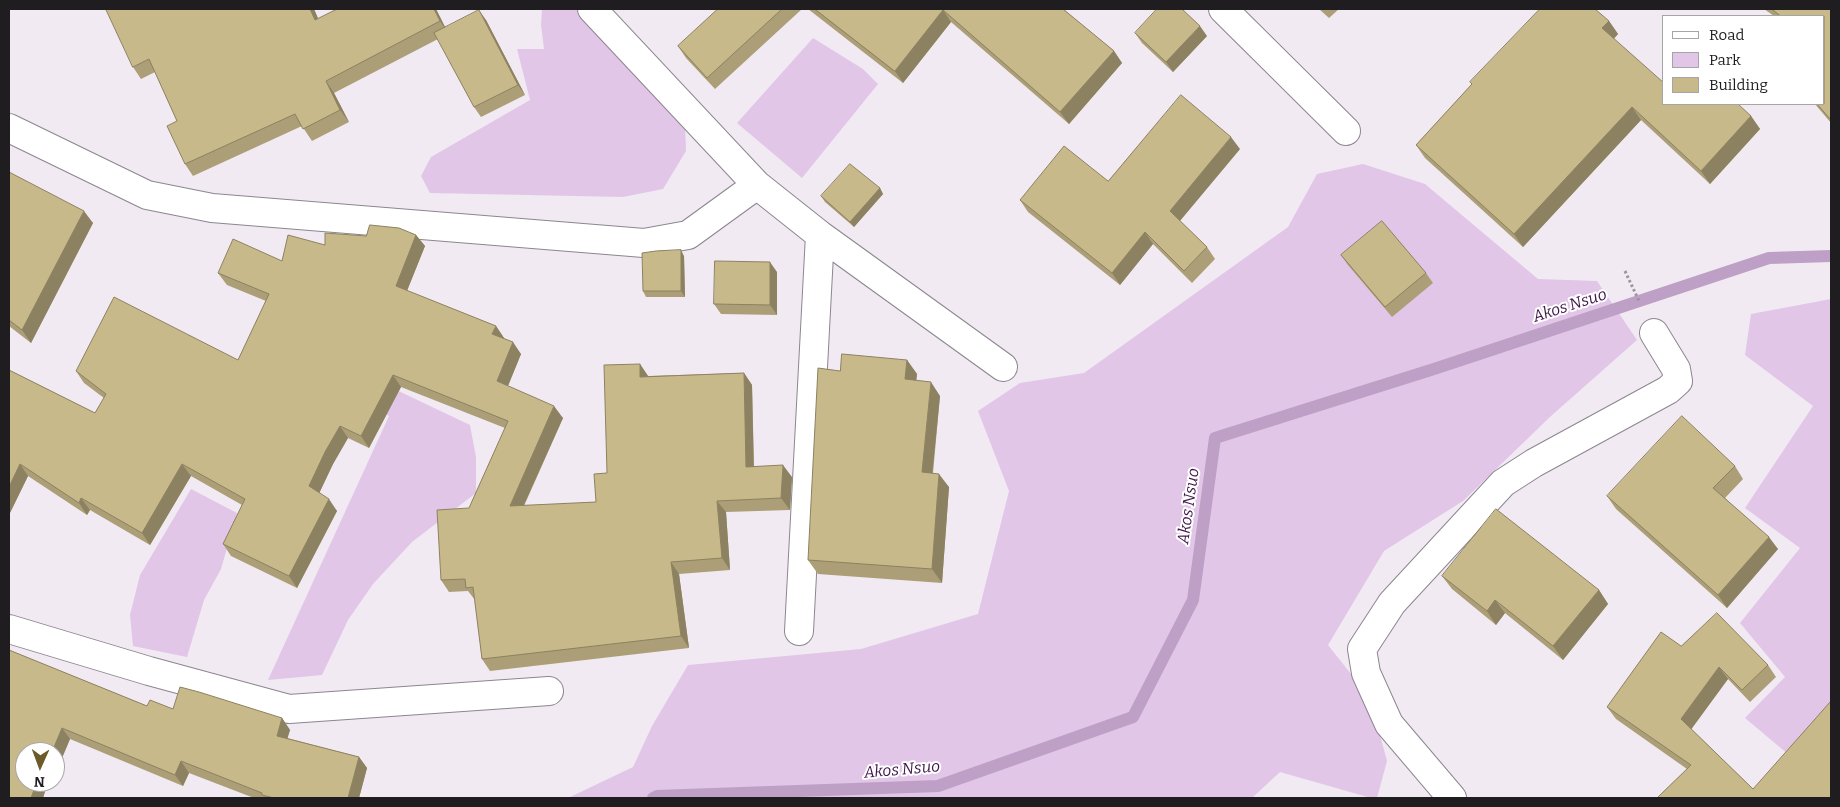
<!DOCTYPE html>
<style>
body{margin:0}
#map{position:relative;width:1840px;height:807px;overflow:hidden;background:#f1eaf3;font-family:Bitter,serif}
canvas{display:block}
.frame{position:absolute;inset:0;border:10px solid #201d20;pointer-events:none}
.legend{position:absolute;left:1662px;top:15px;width:162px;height:90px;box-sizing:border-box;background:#fff;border:1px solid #a6a5a6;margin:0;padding:6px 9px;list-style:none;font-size:15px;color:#201d20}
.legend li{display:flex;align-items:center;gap:10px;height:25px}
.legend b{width:25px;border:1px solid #a6a5a6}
.north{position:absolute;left:15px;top:742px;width:50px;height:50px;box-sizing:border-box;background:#fff;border:1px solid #a6a5a6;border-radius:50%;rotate:182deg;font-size:14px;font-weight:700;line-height:20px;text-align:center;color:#201d20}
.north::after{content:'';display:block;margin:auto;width:18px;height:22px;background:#6a5b29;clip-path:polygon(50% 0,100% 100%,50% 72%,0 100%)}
</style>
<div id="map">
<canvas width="1840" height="807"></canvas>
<div class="frame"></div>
<ul class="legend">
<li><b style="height:6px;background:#fff"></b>Road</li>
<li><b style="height:14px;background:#e1c6e8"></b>Park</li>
<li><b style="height:14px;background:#c8b98a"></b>Building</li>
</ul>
<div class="north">N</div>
</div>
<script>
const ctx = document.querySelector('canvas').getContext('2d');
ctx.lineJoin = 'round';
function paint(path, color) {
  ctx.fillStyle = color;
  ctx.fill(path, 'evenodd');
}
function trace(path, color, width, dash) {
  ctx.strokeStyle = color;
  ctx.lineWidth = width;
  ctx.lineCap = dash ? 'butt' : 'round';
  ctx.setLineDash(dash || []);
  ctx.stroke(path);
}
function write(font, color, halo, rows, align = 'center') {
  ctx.font = font + ' Bitter,serif';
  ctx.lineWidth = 4;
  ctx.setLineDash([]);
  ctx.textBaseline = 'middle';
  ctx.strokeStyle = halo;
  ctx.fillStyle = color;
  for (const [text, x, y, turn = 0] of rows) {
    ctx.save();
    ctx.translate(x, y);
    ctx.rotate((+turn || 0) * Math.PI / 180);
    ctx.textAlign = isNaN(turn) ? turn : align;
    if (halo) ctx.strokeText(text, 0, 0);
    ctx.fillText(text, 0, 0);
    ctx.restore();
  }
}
const green = new Path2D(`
 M542,9h38l105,116 1,26 -23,38 -40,8 -193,-4 -9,-17 10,-19 99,-57 -13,-51h27l-3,-24z
 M813,38l50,31 15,15 -76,94 -65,-55z
 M1363,164l62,20 113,95 59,2 40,59 -86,76 -88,85 -79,50 -56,94 42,53 17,63 -10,37h-6l-91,-26 -28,26h-684l65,-31 19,-41 36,-61 173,-16 117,-35 31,-123 -31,-80 42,-28 64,-10 204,-146 29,-53z
 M1831,299v410l-42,46 -44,-37 40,-41 -45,-54 60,-75 -55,-40 68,-102 -68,-51 6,-41z
 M388,386l82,39 6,32v36l-64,49 -39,42 -25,36 -26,55 -54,5 121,-264 -10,-6z
 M191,489l46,24 -16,56 -17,31 -17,57 -54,-11 -3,-31 10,-40z`);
const stream = new Path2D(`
 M653,798l4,-2 281,-10 195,-69 60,-117 22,-162 219,-69 335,-111 62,-2`);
const path = new Path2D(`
 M1625,271l14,30`);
const minor = new Path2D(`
 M592,9l165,176 63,50 183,132
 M1223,9l123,122
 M9,128l138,67 65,13 432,35 44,-8 69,-50
 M9,629l140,42 140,38 260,-18
 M799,631l21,-396
 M1452,798l-63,-74 -23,-51 -4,-24 30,-46 111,-120 31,-20 134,-73 10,-9 -2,-12 -22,-36`);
const wall = new Path2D(`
 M106,9h208l4,10 19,-10h99l9,18 41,-7 39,75 -44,22 -7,-10 -36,-68 -104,54 15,29 -37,19 -10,-15 -109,50 -8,-12 -8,-43 -22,-49 -14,7 -8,-12z
 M718,9h84l-87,80 -29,-31 -8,-12z
 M808,9h255l51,42 8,12 -53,61 -118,-102 -48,61z
 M1319,9h20l-10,9z
 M1764,9h67v114l-16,-19h9v-88h-50z
 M1609,21l9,13 -4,5 50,65 87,12 9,13 -50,55 -69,-64 -118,127 -98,-89 -9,-13 56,-61 -2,-2z
 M1135,33l72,3 -34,36 -31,-29z
 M1240,149l-60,72 27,26 8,12 -23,24 -39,-39 -33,41 -92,-73 -8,-12 88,-19z
 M9,172l84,51 -62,120 -22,-17z
 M880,188l3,6 -29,33 -29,-25 -4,-6z
 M416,235l9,11 -18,45 89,35 8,12 17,16 -13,32 55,32 -39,88 72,-4 11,-29 33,-109 8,12 96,-3 8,12 2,81 38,11 -2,33 -64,2 4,58 -51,4 10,74 -199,23 -8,-12 -7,-59 -7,-9 -19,1 -8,-12 28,-72 36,-80 -104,-41 -32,61 -21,-10 -15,26 -14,29 18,18 -40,77 -66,-32 -8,-12 19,-39 -51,-29 -41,69 -60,-35 -3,5 -59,-39 -19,39v-145l86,43 9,-15 -20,-15 -8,-12 162,-11 28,-59 -39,-16 -9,-12 64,-12 43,-16 41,-9z
 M1341,255l85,18 7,10 -41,34 -44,-52z
 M684,256l1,41h-39l-3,-6z
 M777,272v43l-56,-1 -7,-10z
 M907,360l10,14 -1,7 24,15 -7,77 16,14 -7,96 -124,-9 -10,-14 32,-189z
 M1735,466l8,13 -18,19 53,51 -51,59 -111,-99 -9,-13z
 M1442,576l157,14 9,14 -45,56 -58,-47 -9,12 -44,-36z
 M1681,646l87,19 8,12 -26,25 -22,-23 -37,50 62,60 78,9h-174l30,-29 -71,-50 -9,-12z
 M9,650l138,56 135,12 8,12 -3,8 72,19 8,11 -8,30h-105l-65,-25 -6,13 -113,-47 -11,26 -4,-2v-11h-30l23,30 -5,16h-34z`);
const shadedWall = new Path2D(`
 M310,9h4l10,23 -9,-12z
 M434,9h2l12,24 -8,-12z
 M479,10l7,10 39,75 -7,-10z
 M943,10l8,12 -48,61 -8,-12z
 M1609,21l9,13 -7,7 -9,-13z
 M1200,26l7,10 -34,36 -7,-10z
 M1114,51l8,12 -53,61 -9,-12z
 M326,81l8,12 15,29 -9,-12z
 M1632,107l9,13 -118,127 -9,-13z
 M1751,116l9,13 -50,55 -9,-13z
 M1231,137l9,12 -62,74 -8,-12z
 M880,188l3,6 -29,33 -4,-5z
 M84,211l9,12 -62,120 -9,-13z
 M1145,232l8,12 -33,41 -8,-12z
 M416,235l9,11 -21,52 -8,-12z
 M681,250l3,6 1,41 -4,-6z
 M770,262l7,10v43l-7,-10z
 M496,326l8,12 -4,8 -8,-12z
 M513,342l8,12 -16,39 -8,-12z
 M907,360l10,14 -2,19 -10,-14z
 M640,364l8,12 1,13 -9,-12z
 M744,373l8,12 2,94 -8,-12z
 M393,375l8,12 -32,61 -8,-12z
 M931,382l9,14 -9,90 -9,-14z
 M554,406l9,12 -45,100 -8,-12z
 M340,426l8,12 -15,26 -16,34 -8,-12 16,-34z
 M20,464l8,12 -19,39v-28z
 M182,464l9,12 -41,69 -8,-12z
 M783,465l9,12 -2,33 -9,-12z
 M939,474l10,13 -7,96 -10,-14z
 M81,498l9,12 -3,5 -8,-12z
 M329,499l8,12 -40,77 -8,-12z
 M717,501l9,11 4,58 -8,-12z
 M1769,537l9,12 -51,59 -9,-13z
 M671,562l8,12 10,74 -8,-12z
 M1599,590l9,14 -45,56 -10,-14z
 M1495,600l10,13 -9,12 -9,-14z
 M1719,667l9,12 -38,52 -9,-12z
 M282,718l8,12 -5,17 -8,-11z
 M62,728l8,11 -11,26 -4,-7v-6h-3z
 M359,757l8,11 -8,30h-11z
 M181,761l8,12 -6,13 -8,-11z
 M37,782h11l-5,16h-12z`);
const building = new Path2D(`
 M106,9h204l5,11 22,-11h97l6,12 -114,60 14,29 -37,19 -8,-15 -110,50 -18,-38 10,-5 -28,-62 -16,8z
 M718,9h64l-75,69 -29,-32z
 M815,9h248l51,42 -54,61 -117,-102 -48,61z
 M1157,9h25l18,17 -34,36 -31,-29z
 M1540,9h55l14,12 -7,7 62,55v21h74l13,12 -50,55 -69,-64 -118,127 -98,-89 56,-61 -2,-2z
 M1772,9h59v111l-14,-16h7v-88h-43z
 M479,10l39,75 -44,22 -40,-74z
 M1181,95l50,42 -61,74 37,36 -23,24 -39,-39 -33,41 -92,-73 44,-54 44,35z
 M850,164l30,24 -30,34 -29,-26z
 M9,172l75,39 -62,119 -13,-10z
 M1382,221l44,52 -41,34 -44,-52z
 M370,225l29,3 17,7 -20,51 100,40 -4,8 21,8 -16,39 57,25 -44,100 86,-4 -2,-28 13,-1 -3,-108 36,-1v13l104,-4 2,94 37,-2 -2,33 -64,3 5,57 -51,4 10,74 -199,23 -9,-72 -7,1 -1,-9 -24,1 -4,-70 32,-2 39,-87 -115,-46 -32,61 -21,-10 -15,26 -16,34 20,13 -40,77 -66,-32 22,-45 -63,-35 -40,69 -61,-35 -2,5 -59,-39 -11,23v-117l86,43 11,-19 -30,-23 38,-74 124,63 31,-66 -51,-21 15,-34 49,22 6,-26 37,10v-12l41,3z
 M681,250v41h-38l-1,-38 14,-2z
 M715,261l55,1v43l-56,-1z
 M842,354l65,6 -2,19 26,3 -9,90 17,2 -7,95 -124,-9 10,-192 22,3z
 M1682,416l53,50 -22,22 56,49 -51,58 -111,-99z
 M1496,509l103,81 -46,56 -58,-46 -8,11 -45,-35z
 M1717,613l51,52 -26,25 -23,-23 -38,52 72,70 78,-88v97h-174l34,-33 -84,-58 54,-75 20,14z
 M9,650l138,56 3,-6 23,9 7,-22 19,5 83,26 -5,18 82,21 -11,41h-74l-12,-3v-2l-81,-32 -6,14 -113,-47 -10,24h-27v30h12l-6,16h-22z`);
const waterNames = [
 ["Akos Nsuo",1570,306,-18],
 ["Akos Nsuo",1189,506,-82],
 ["Akos Nsuo",902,770,-5]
];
paint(green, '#e1c6e8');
trace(stream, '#be9fc5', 12);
trace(minor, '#8c868e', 30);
trace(path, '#9b969c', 3, [2.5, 2.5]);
trace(minor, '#fff', 28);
paint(wall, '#ac9f77');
paint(shadedWall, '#8c8261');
paint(building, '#c8b98a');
trace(building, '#8c8261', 1);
write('italic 16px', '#3e1748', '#fff', waterNames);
</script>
